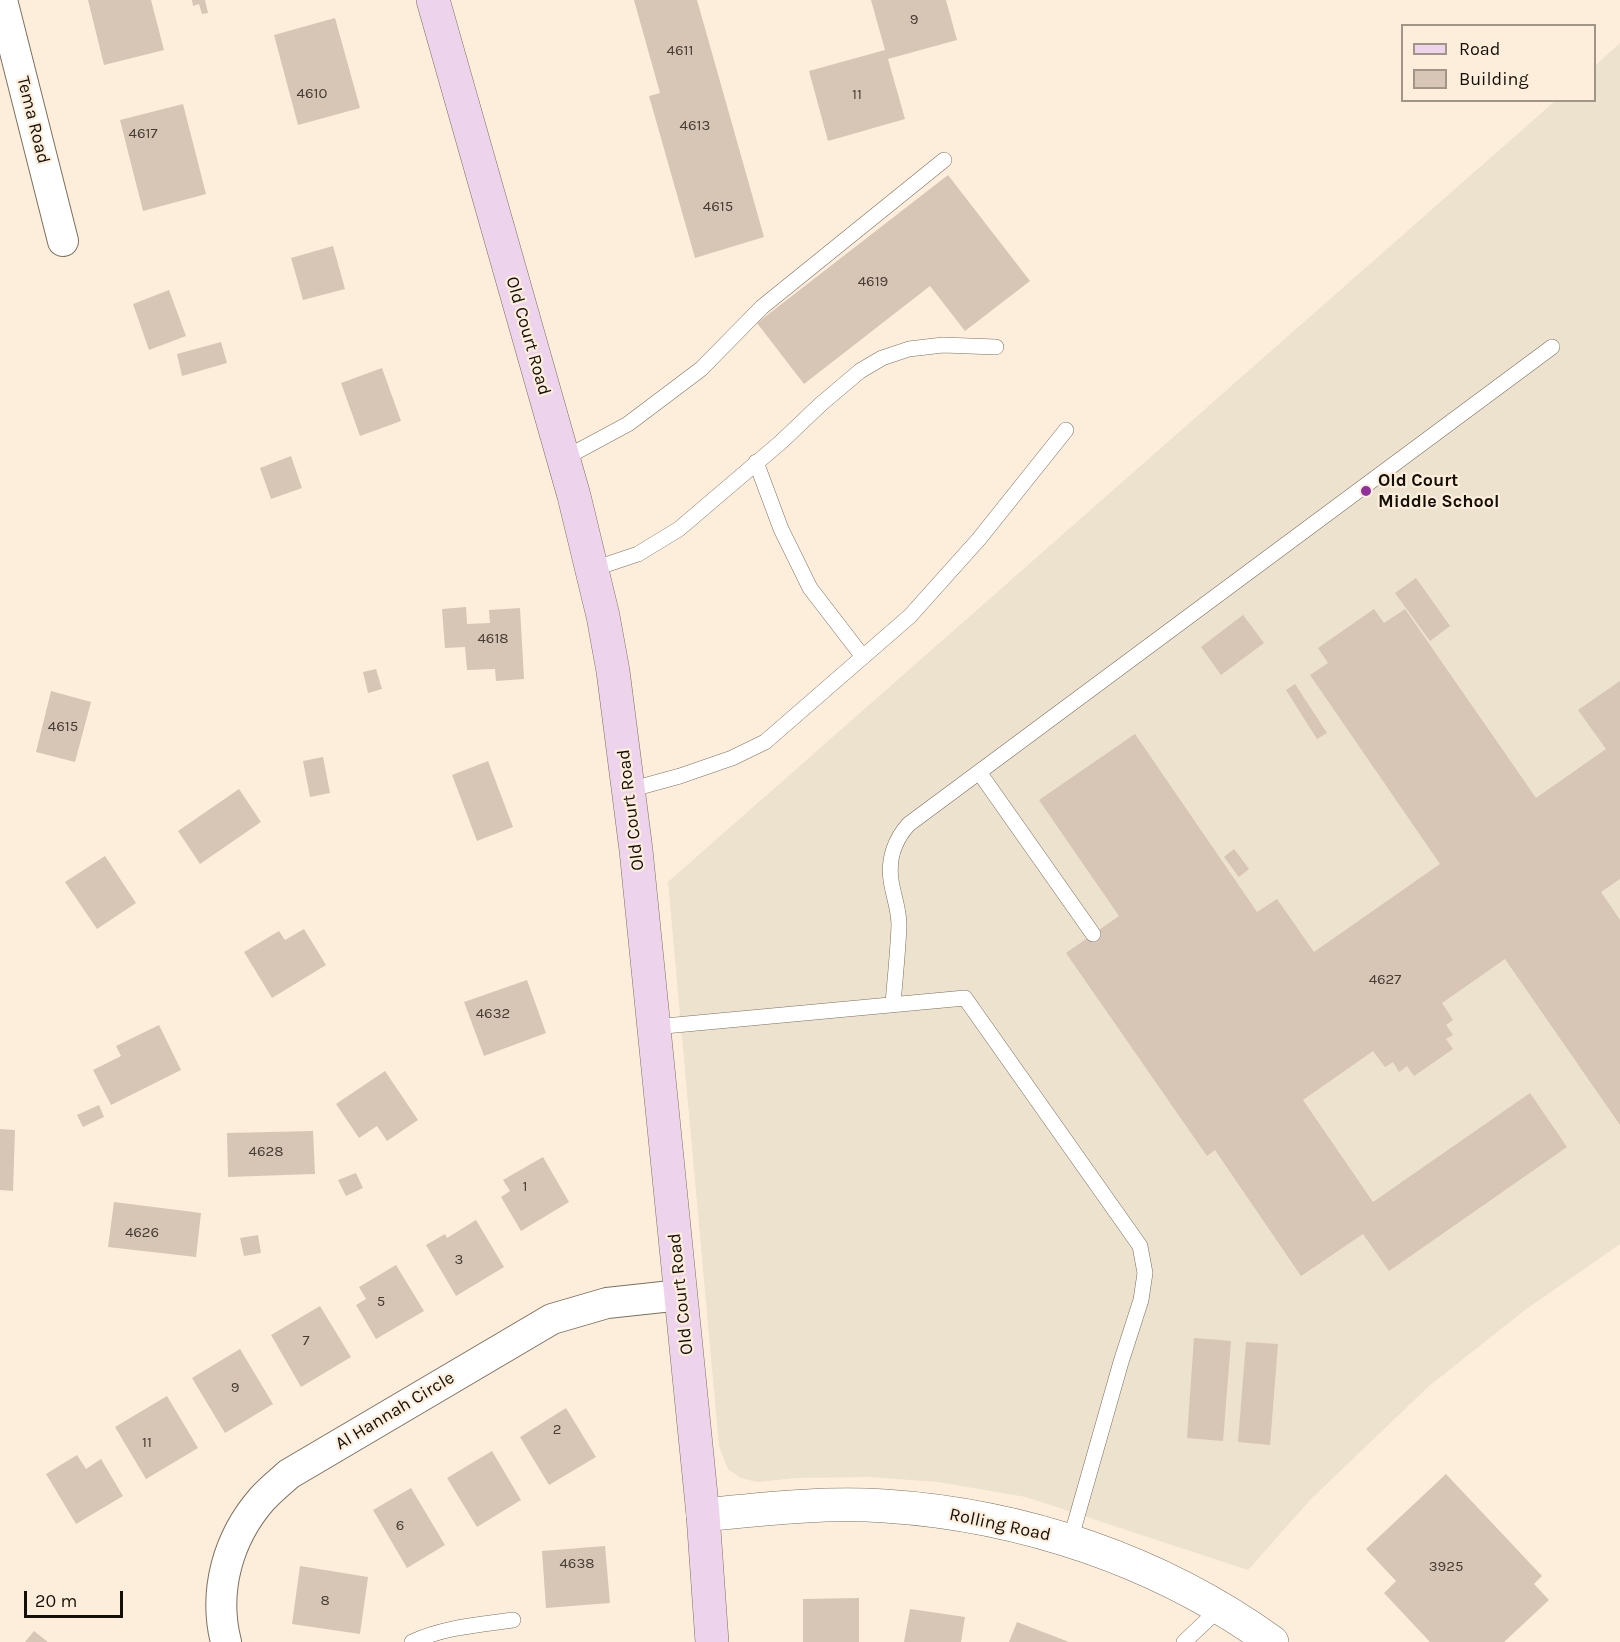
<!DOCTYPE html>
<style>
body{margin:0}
#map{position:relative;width:1620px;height:1642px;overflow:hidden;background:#fdeedb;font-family:Karla,sans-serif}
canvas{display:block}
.legend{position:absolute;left:1401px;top:24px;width:195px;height:78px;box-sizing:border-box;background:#fdeedb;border:2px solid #a09587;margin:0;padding:8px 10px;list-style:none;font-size:18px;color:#141009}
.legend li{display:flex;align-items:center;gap:12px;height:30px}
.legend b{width:30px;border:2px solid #a09587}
.scale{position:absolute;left:24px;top:1591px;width:99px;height:27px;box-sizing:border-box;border:3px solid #141009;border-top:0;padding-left:8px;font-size:18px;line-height:21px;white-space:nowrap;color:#141009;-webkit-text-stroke:4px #fdeedb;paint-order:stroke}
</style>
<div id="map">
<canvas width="1620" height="1642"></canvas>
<ul class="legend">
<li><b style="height:8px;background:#eed3ec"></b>Road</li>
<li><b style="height:16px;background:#d7c5b6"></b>Building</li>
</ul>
<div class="scale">20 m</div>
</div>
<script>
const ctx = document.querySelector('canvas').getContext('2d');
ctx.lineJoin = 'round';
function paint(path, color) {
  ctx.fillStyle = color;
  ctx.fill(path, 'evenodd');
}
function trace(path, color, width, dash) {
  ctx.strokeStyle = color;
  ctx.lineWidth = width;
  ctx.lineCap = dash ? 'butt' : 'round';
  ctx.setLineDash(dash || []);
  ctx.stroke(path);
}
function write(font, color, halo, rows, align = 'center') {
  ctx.font = font + ' Karla,sans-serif';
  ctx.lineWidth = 4.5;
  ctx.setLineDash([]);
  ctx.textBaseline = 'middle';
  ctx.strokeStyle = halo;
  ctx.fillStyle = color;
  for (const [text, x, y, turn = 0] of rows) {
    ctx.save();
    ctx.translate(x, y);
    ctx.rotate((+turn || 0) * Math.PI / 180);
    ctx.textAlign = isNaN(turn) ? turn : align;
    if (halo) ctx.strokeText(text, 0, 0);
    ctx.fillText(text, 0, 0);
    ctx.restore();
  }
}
const education = new Path2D(`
 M1620,43v1201l-95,66 -96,76 -118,113 -63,71 -222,-73 -88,-15 -68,-5 -74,1 -39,4 -16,-4 -13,-9 -9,-23 -51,-564 887,-781 39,-1 1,-34z`);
const building = new Path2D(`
 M88,0h63l13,50 -60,15z
 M192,0h13l3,13 -6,1 -3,-10 -6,2z
 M634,0h63l67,237 -69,21 -46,-162 11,-3z
 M871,0h75l11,40 -69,19 17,60 -77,22 -19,-70 76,-21z
 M335,18l25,90 -62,17 -24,-90z
 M183,104l23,90 -63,17 -23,-91z
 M948,175l82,106 -65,50 -35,-45 -126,98 -47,-61z
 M333,246l12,43 -42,11 -12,-42z
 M169,290l17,46 -37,14 -16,-46z
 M221,342l6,21 -45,13 -5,-22z
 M382,368l19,53 -41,15 -19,-53z
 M291,456l11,32 -31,11 -11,-31z
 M1416,578l34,48 -20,15 -35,-48z
 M466,607l1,17 23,-1 -1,-13 31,-2 4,71 -28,2 -1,-12 -28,1 -2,-23 -20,1 -3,-39z
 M1374,609l10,14 21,-14 131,189 70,-49 -28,-39 42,-29v198l-19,13 19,28v205l-115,-166 -63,44 11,17 -7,5 7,10 -7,4 7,10 -39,27 -7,-10 -8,6 -6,-10 -8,5 -12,-16 -70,49 70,102 157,-109 37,54 -178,124 -26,-37 -62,42 -86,-126 -8,6 -141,-203 53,-37 -80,-116 96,-66 122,178 20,-13 37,53 126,-88 -130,-189 18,-12 -10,-15z
 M1243,615l21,28 -43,32 -20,-28z
 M376,669l6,20 -14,4 -5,-21z
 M1295,684l32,49 -10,6 -31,-49z
 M51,691l40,11 -16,60 -39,-10z
 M323,757l7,36 -20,4 -7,-36z
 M488,761l25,66 -36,14 -25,-66z
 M239,789l22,33 -61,42 -22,-33z
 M1234,849l15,20 -10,8 -15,-20z
 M105,856l31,47 -39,26 -32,-47z
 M304,929l22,36 -54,33 -28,-46 35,-21 6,9z
 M527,980l19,53 -62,23 -20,-54z
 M159,1025l22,45 -70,35 -18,-35 28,-14 -5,-10z
 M385,1071l33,49 -31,21 -10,-15 -18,12 -23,-34z
 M99,1105l5,12 -21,10 -6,-12z
 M0,1129l15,1 -2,61 -13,-1z
 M313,1131l2,43 -87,3 -1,-44z
 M543,1157l26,45 -48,29 -20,-34 9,-6 -7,-11z
 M356,1173l7,15 -17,8 -8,-16z
 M114,1202l87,11 -5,44 -88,-10z
 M476,1220l28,47 -48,29 -30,-51 19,-11 2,4z
 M258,1235l3,18 -17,3 -4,-18z
 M396,1265l28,46 -48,28 -20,-34 10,-6 -7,-12z
 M320,1306l31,51 -50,30 -30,-52z
 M1194,1338l37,3 -8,100 -36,-3z
 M1246,1342l32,2 -8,101 -32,-3z
 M240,1349l33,55 -48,29 -33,-55z
 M167,1396l31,52 -52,31 -31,-52z
 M566,1408l30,49 -47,28 -29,-48z
 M492,1451l29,49 -44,27 -30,-49z
 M77,1455l9,14 15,-10 22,37 -47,28 -30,-50z
 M1446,1474l96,102 -8,8 15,16 -45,42h-74l-46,-49 12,-12 -30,-32z
 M411,1488l34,57 -38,23 -34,-58z
 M605,1546l5,57 -64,5 -4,-57z
 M300,1566l68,11 -8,57 -68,-10z
 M859,1598v44h-56v-43z
 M910,1609l55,8 -4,25h-57z
 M1017,1622l52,20h-60z
 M34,1631l14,11h-23z`);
const service = new Path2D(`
 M563,459l65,-35 73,-55 61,-62 182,-147
 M756,462l25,67 29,59 53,69
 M593,569l45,-15 41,-25 102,-87 40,-38 39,-33 22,-13 27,-9 34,-4 53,2
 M979,772l114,162
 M629,790l51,-14 52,-18 33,-16 145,-126 69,-77 87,-109
 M893,1004c2,-26 5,-52 6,-79 0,-16 -6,-30 -8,-45 -3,-21 4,-41 18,-56l643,-477
 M654,1027l311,-29 175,248 5,27 -4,27 -20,62 -51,179
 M412,1642c32,-15 66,-17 101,-22
 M1184,1642l36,-34`);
const minor = new Path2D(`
 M2,0l61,241
 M226,1642c-13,-51 2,-104 36,-143 8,-9 18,-17 27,-25l263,-155 55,-16 74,-8`);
const tertiary = new Path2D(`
 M703,1515c61,-6 121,-13 182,-9 138,9 275,55 387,136`);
const secondary = new Path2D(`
 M433,0l141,496 29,120 10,55 23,179 67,665 9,127`);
const markers = [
 [1366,491,6,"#90319b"]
];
const numberNames = [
 ["9",914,20],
 ["4611",680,51],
 ["4610",312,94],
 ["11",857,95],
 ["4613",695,126],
 ["4617",143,134],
 ["4615",718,207],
 ["4619",873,282],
 ["4618",493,639],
 ["4615",63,727],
 ["4627",1385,980],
 ["4632",493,1014],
 ["4628",266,1152],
 ["1",525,1187],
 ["4626",142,1233],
 ["3",459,1260],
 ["5",381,1302],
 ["7",306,1341],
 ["9",235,1388],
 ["2",557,1430],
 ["11",147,1443],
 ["6",400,1526],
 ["4638",577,1564],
 ["3925",1446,1567],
 ["8",325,1601]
];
const streetNames = [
 ["Tema Road",33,120,76],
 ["Old Court Road",528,336,74],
 ["Old Court Road",631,810,-97],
 ["Old Court Road",681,1294,-96],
 ["Al Hannah Circle",395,1411,-31],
 ["Rolling Road",1000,1525,12]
];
const poiNames = [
 ["Old Court",1378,481],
 ["Middle School",1378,502]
];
paint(education, '#ece2cd');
paint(building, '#d7c5b6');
trace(service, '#7d705f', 16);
trace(minor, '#7d705f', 32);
trace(tertiary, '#7d705f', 34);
trace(secondary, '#7d705f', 34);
trace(service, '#fff', 15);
trace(minor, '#fff', 30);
trace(tertiary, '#fff', 33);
trace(secondary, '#eed3ec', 33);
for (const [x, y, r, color] of markers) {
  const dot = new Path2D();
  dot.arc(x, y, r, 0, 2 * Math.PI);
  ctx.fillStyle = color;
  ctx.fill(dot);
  trace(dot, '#fdeedb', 2);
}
write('15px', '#453d34', null, numberNames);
write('18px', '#141009', '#fdeedb', streetNames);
write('bold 18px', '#141009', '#fdeedb', poiNames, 'left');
</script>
